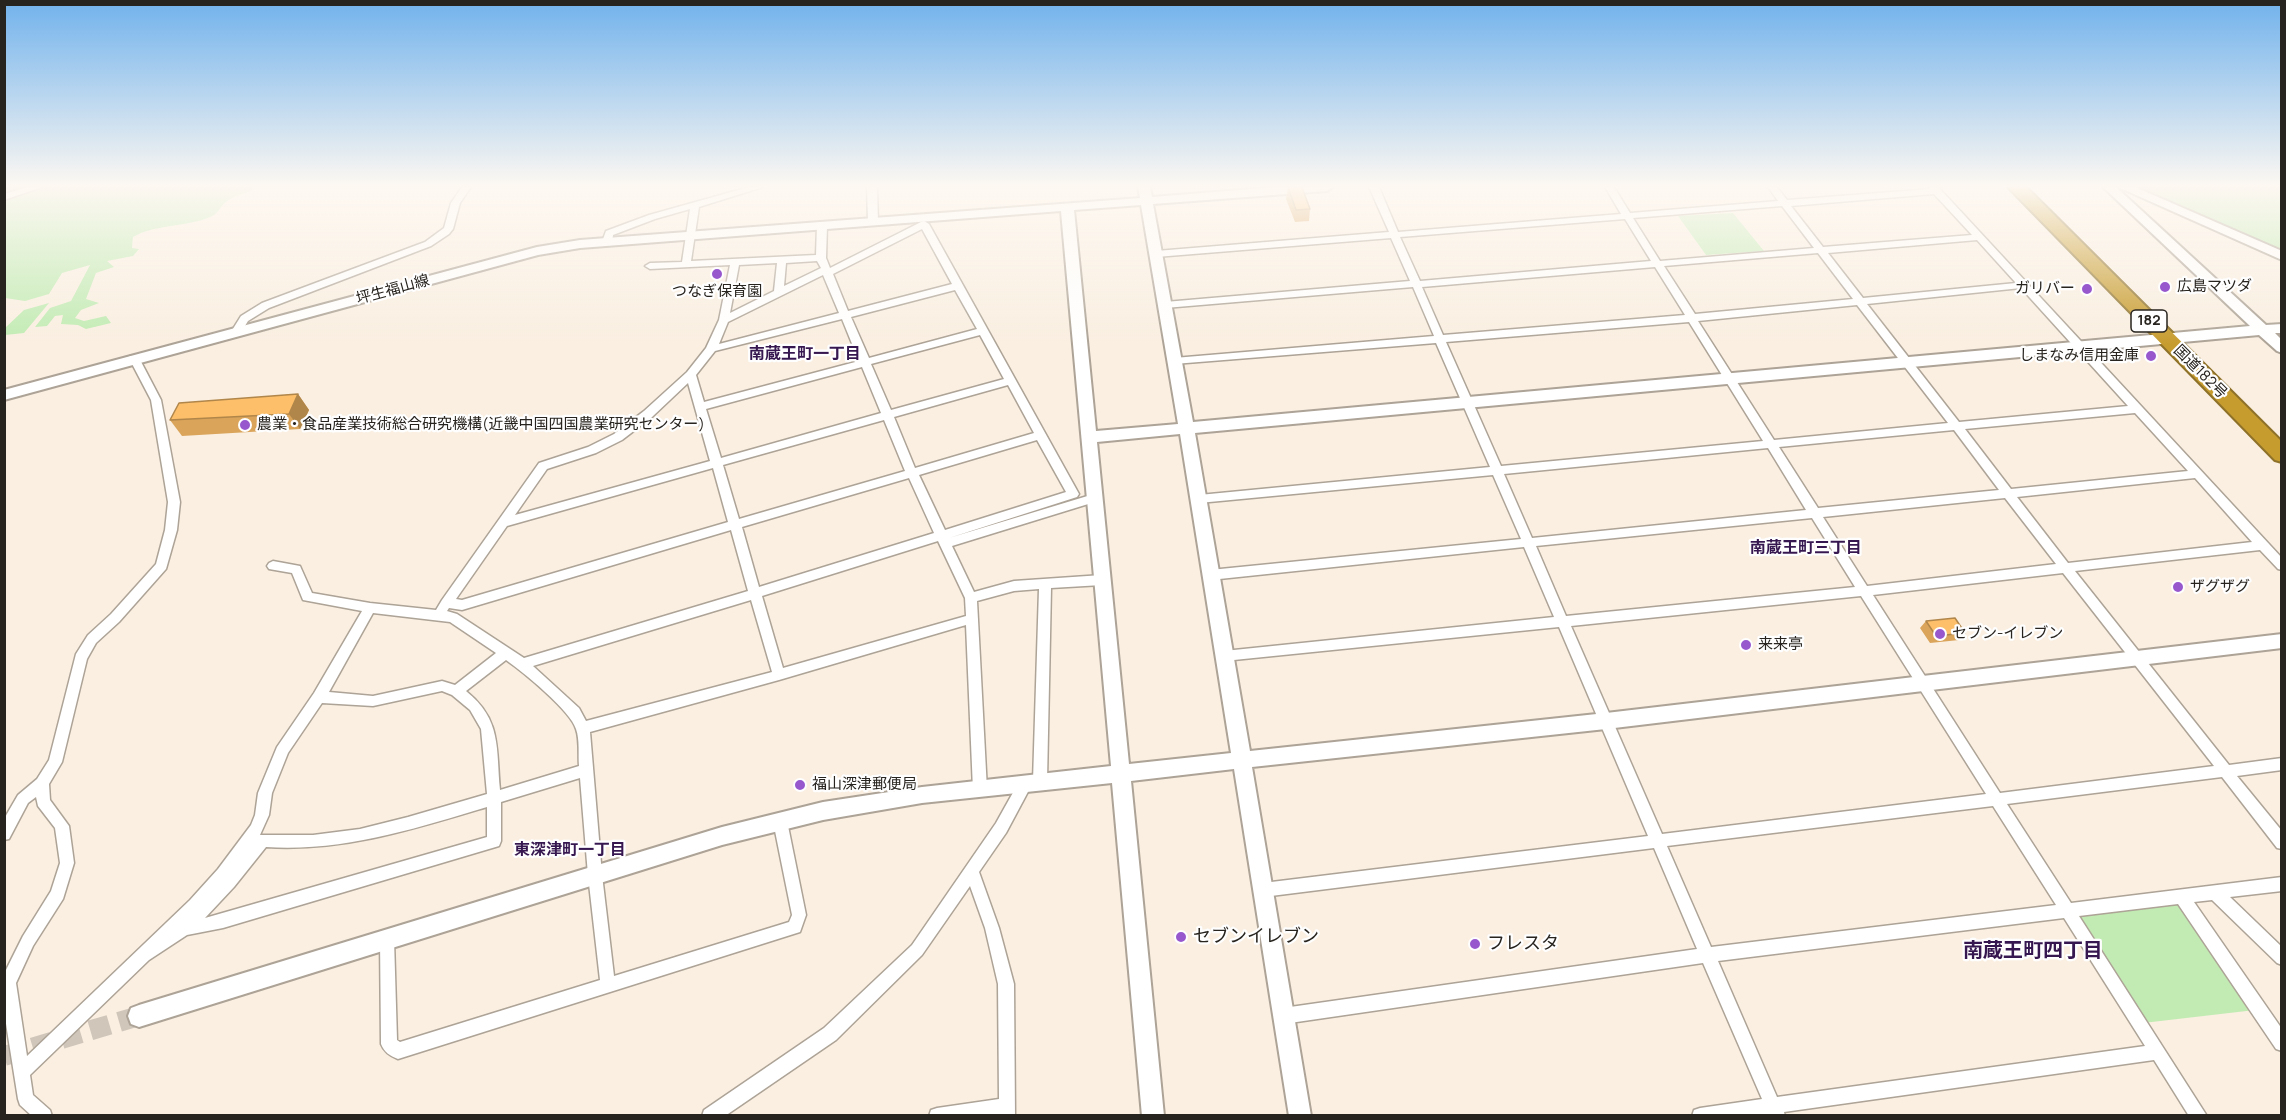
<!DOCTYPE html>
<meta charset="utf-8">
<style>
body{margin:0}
#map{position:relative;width:2286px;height:1120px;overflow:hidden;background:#faefe1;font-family:Manrope,sans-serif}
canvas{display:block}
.frame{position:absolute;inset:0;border:6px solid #27231e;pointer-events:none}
</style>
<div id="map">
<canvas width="2286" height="1120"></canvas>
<div class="frame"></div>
</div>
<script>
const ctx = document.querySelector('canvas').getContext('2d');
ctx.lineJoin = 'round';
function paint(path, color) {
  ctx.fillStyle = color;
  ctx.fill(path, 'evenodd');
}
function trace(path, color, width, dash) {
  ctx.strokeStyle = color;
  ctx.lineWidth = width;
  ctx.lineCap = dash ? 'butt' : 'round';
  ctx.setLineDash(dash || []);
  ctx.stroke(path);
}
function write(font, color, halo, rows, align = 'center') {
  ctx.font = font + ' Manrope,"Noto Sans JP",sans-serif';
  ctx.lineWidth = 4.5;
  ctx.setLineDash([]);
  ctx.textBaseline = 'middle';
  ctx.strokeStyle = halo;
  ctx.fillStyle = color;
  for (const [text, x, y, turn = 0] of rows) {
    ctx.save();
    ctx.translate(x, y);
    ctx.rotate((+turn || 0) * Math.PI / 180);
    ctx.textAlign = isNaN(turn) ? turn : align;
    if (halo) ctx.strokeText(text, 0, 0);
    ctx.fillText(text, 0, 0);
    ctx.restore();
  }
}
const green = new Path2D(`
 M4,187h249l-2,4c-8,3 -18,5 -25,11 -10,9 -6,12 -21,17 -24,8 -51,6 -72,18l-1,11 7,1 -6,7 -26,5 7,6 -18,6 -10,26 13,4 -18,7 -6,8 9,3 22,-5 5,7 -25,6 -8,-4 -17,-1 2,-9 -8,1 -8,10 -12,1 15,-19 21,-7 19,-36 -28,8 -13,21 -24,7 -20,-3z
 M2133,187h148v64z
 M1733,213l31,38 -58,4 -28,-39z
 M49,303l-25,30 -19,2v-7l19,-18z
 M2180,899l75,111 -112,13 -71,-109z`);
const secondaryTunnel = new Path2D(`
 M4,1056l135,-40`);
const street = new Path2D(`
 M28,187h14l-38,13v-6z
 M462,187h9l-11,16 -7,26 -4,5 -18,12 -162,62 -21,13 -8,13 -4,1 -5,-3 10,-16 21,-13 163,-61 19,-14 7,-25z
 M749,187h14l-64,20 -8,54 125,-6 1,-30 5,-3 5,3 -1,33 4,10 91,-46 3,-1 5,3 150,270 -2,3 -128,41 145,-44 6,4 -2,3 -146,45 22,46 40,-11 88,-6 4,2 2,3 -2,3 -4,2 -51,3 -4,193 -2,4 -5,2 -5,-2 -2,-4 6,-192 -25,2 -37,10 10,189 -2,4 -5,2 -5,-2 -2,-4 -7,-165 -187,55 -189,52 12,143 12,101 175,-54 3,-7 -19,-94 2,-4 5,-2 5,2 2,4 19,94 -6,17 -402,127c-8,-3 -14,-7 -17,-15l-1,-105 2,-5 5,-2 5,2 2,5 3,101 3,2 200,-62 -12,-105 -8,-97 -79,24v39l-2,5 -276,82 -36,7 -38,25 -119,115 3,20 17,15 2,6h-20l-12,-11 -2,-6 -14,-88v-37l19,-38 28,-45 9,-28 -5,-35 -17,-22 -2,-9 -8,6 -19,36 -5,1v-21l14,-24 19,-16 12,-19 27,-106 12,-19 23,-21 45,-50 9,-34 3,-28 -17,-102 -22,-42 1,-2h8l23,44 19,102 -3,28 -11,39 -47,53 -23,21 -9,16 -25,103 -13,22 1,16 19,26 5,37 -11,36 -30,47 -17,37 11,73 163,-156 28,-31 33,-44 4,-10 3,-22 19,-46 37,-54 48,-82 -59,-11 -11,-27 -23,-4 -2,-3 2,-3 4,-2 27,5 12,27 58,10 66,7 6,-10 97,-137 49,-16 26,-13 30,-23 43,-39 19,-24 13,-28 11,-55 -80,4 -5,-3 5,-3 32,-1 8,-53 -35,10 -42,16 -1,7 -5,3 -5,-3 4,-11 43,-16zM922,229l30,55 -104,27 -15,-37zM817,261l4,7 -37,18 2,-23zM777,263l-3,28 -44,22 9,-48zM823,275l16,38 -120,31 9,-22zM955,290l22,39 -108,29 -18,-41zM842,319l17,42 -155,41 -8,-27 19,-24zM980,335l24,44 -113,31 -20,-46zM862,367l19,46 -160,45 -15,-49zM688,383l22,78 -195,54 32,-46 49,-16 26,-13 30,-23zM1008,385l26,48 -119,35 -21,-51zM884,420l21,51 -166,48 -16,-54zM1037,440l29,52 -121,38 -26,-55zM713,468l15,54 -266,78 -6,-1 51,-73zM909,478l25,55 -175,54 -17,-60zM731,530l17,61 -224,67 -67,-44 -10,-3 2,-3 13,2zM938,541l27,57 1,18 -183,52 -21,-72zM751,600l21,72 -186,49 -7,-13 -46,-42zM373,613l77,9 46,31 -41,32 -13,-4 -69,15 -44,-4zM506,660c16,11 65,51 70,69 4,11 2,26 3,37l-79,24c-4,-42 2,-70 -34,-99zM442,691l10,4 18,15 11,19 6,65 -79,23 -48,12 -47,6h-53l9,-20 3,-22 16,-40 34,-50 51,3zM487,807v30l-282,81 29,-31 32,-40c77,5 148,-18 221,-40z
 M867,187h10l1,35 -5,3 -5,-3z
 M1369,187h10l19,45 223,-18 -16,-27h9l16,26 148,-12 -10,-14h9l10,13 143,-11 -1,-2h9l2,2 342,369v12l-4,-1 -18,-19 -185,21 154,194 53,-7v12l-45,6 45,55v18l-5,-1 -55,-71 -215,27 64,99 211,-26v14l-52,6 52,50v18l-5,-2 -65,-63 -18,2 88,127v22l-6,-2 -98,-145 -99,12 128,200h-18l-35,-56 -370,52 1,4h-93l2,-6 6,-2 62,-9 -59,-136 -420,61 -6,-3 -2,-5 2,-5 6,-3 414,-59 -43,-101 -391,49 -5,-2 -2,-5 2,-5 5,-2 385,-47 -89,-209 -335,34 -5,-1 -1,-4 1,-4 5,-1 330,-34 -30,-70 -314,33 -4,-2 -2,-3 2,-3 4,-2 311,-31 -28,-64 -294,28 -6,-4 6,-4 291,-28 -54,-124 -262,21 -5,-3 5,-3 260,-22 -21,-49 -248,21 -5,-3 5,-3 245,-21 -19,-43 -235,19 -5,-3 5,-3 233,-19zM1934,194l38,41 -149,12 -32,-41zM1782,206l32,42 -154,13 -27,-43zM1625,219l26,42 -231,20 -20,-44zM1977,240l39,43 -153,15 -35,-45zM1818,253l35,46 -158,15 -31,-48zM1655,267l30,48 -242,20 -21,-48zM2021,288l107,118 -169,16 -92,-118zM1857,305l91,118 -174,17 -76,-119zM1689,322l74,119 -262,25 -55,-124zM2135,413l53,58 -177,18 -46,-60zM1954,430l45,60 -181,18 -39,-61zM1768,448l38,62 -274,28 -28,-64zM2195,478l57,64 -184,21 -51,-66zM2005,498l51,66 -189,22 -44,-69zM1812,518l43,69 -289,29 -30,-70zM2063,573l151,193 -214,27 -127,-198zM1861,596l125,198 -324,40 -91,-208zM1993,806l63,99 -345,42 -44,-101zM2064,918l81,128 -368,51 -59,-136z
 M1025,778l5,2 2,4 -2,4 -24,45 -27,39 20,56 15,56 1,132h-86l2,-6 6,-2 62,-9 -1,-115 -13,-56 -15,-42 -48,69 -86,85 -111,76h-23l2,-6 120,-82 88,-83 84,-122 24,-43z`);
const secondary = new Path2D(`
 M1138,187h12l2,10 125,-10h56l-6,4 -174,13 40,218 1057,-96 -147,-139h13l150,138 16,-1v9h-7l7,7v13l-5,-2 -18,-16 -1064,98 55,318 356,-38 676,-79v14l-676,81 -354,38 59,349h-22l-55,-347 -103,12 33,335h-22l-30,-333 -190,20 -99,17 -101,25 -583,182 -8,-3 -3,-8 3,-8 8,-3 583,-178 101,-25 99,-15 189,-21 -50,-555 -481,37 -42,7 -534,145v-10l533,-143 43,-7 560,-42zM1141,205l37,219 -82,7 -22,-221zM1180,434l51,319 -102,11 -32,-322z
 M2118,187h17l147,64v9z`);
const highway = new Path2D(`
 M2008,187h18l256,255v20l-7,-2z`);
const wall = new Path2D(`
 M1288,187l22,22 -1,12 -14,1 -9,-23z
 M298,394l11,16 -9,19 -118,7 -12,-16z
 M1926,621l39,12 -6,7 -29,3 -10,-15z`);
const shadedWall = new Path2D(`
 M298,394l11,16 -9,19 -11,-15z`);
const building = new Path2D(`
 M1288,187h14l8,22 -14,1z
 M298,394l-9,20 -119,6 9,-17z
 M1955,618l10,15 -29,3 -10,-15z`);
const markers = [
 [717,274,6,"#9758ce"],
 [2165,287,6,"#9758ce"],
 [2087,289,6,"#9758ce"],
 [2151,356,6,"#9758ce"],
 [245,425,6,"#9758ce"],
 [2178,587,6,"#9758ce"],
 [1940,634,6,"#9758ce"],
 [1746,645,6,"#9758ce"],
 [800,785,6,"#9758ce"],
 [1181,937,6,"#9758ce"],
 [1475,944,6,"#9758ce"]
];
const shields = [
 [2149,321,36]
];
const shieldNames = [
 ["182",2149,321]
];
const poiNames = [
 ["広島マツダ",2177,287],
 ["ガリバー",2075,289,"right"],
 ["つなぎ保育園",717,292,"center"],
 ["しまなみ信用金庫",2139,356,"right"],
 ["農業・食品産業技術総合研究機構(近畿中国四国農業研究センター)",257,425],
 ["ザグザグ",2190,587],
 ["セブン-イレブン",1952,634],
 ["来来亭",1758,645],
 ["福山深津郵便局",812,785]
];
const streetNames = [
 ["坪生福山線",393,290,-15],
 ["国道182号",2200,372,45]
];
const neighbourhoodNames = [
 ["南蔵王町一丁目",805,355],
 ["南蔵王町三丁目",1806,549],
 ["東深津町一丁目",570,851]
];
const nearPoinames = [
 ["セブンイレブン",1193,937],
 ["フレスタ",1487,944]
];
const nearNeighbourhoodnames = [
 ["南蔵王町四丁目",2033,951]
];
paint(green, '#c1ebb3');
trace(secondaryTunnel, '#d0c6ba', 20, [20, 10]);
trace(street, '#ada396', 3);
trace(secondary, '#ada396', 4);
trace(highway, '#8f7229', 4);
paint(street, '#fff');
paint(secondary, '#fff');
paint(highway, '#c79c2f');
paint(wall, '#daa45a');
paint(shadedWall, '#b1864a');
paint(building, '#fdbf69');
trace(building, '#b1864a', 1.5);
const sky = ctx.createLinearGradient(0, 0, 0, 344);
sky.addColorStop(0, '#71b2ec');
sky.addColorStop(0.54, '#fdf8f2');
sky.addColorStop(1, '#fdf8f200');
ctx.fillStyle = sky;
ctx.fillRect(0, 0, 2286, 344);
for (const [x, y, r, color] of markers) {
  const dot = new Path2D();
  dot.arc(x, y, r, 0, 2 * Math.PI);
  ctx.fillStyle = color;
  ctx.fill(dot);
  trace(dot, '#fefefe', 2);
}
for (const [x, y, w] of shields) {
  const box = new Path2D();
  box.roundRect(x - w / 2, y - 11, w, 22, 4.5);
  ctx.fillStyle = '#fefefe';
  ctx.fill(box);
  trace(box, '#27231e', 1.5);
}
write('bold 14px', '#27231e', null, shieldNames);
write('15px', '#27231e', '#fefefe', poiNames, 'left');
write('15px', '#27231e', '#fefefe', streetNames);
write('bold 16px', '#36174f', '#fefefe', neighbourhoodNames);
write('18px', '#27231e', '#fefefe', nearPoinames, 'left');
write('bold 20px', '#36174f', '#fefefe', nearNeighbourhoodnames);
</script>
